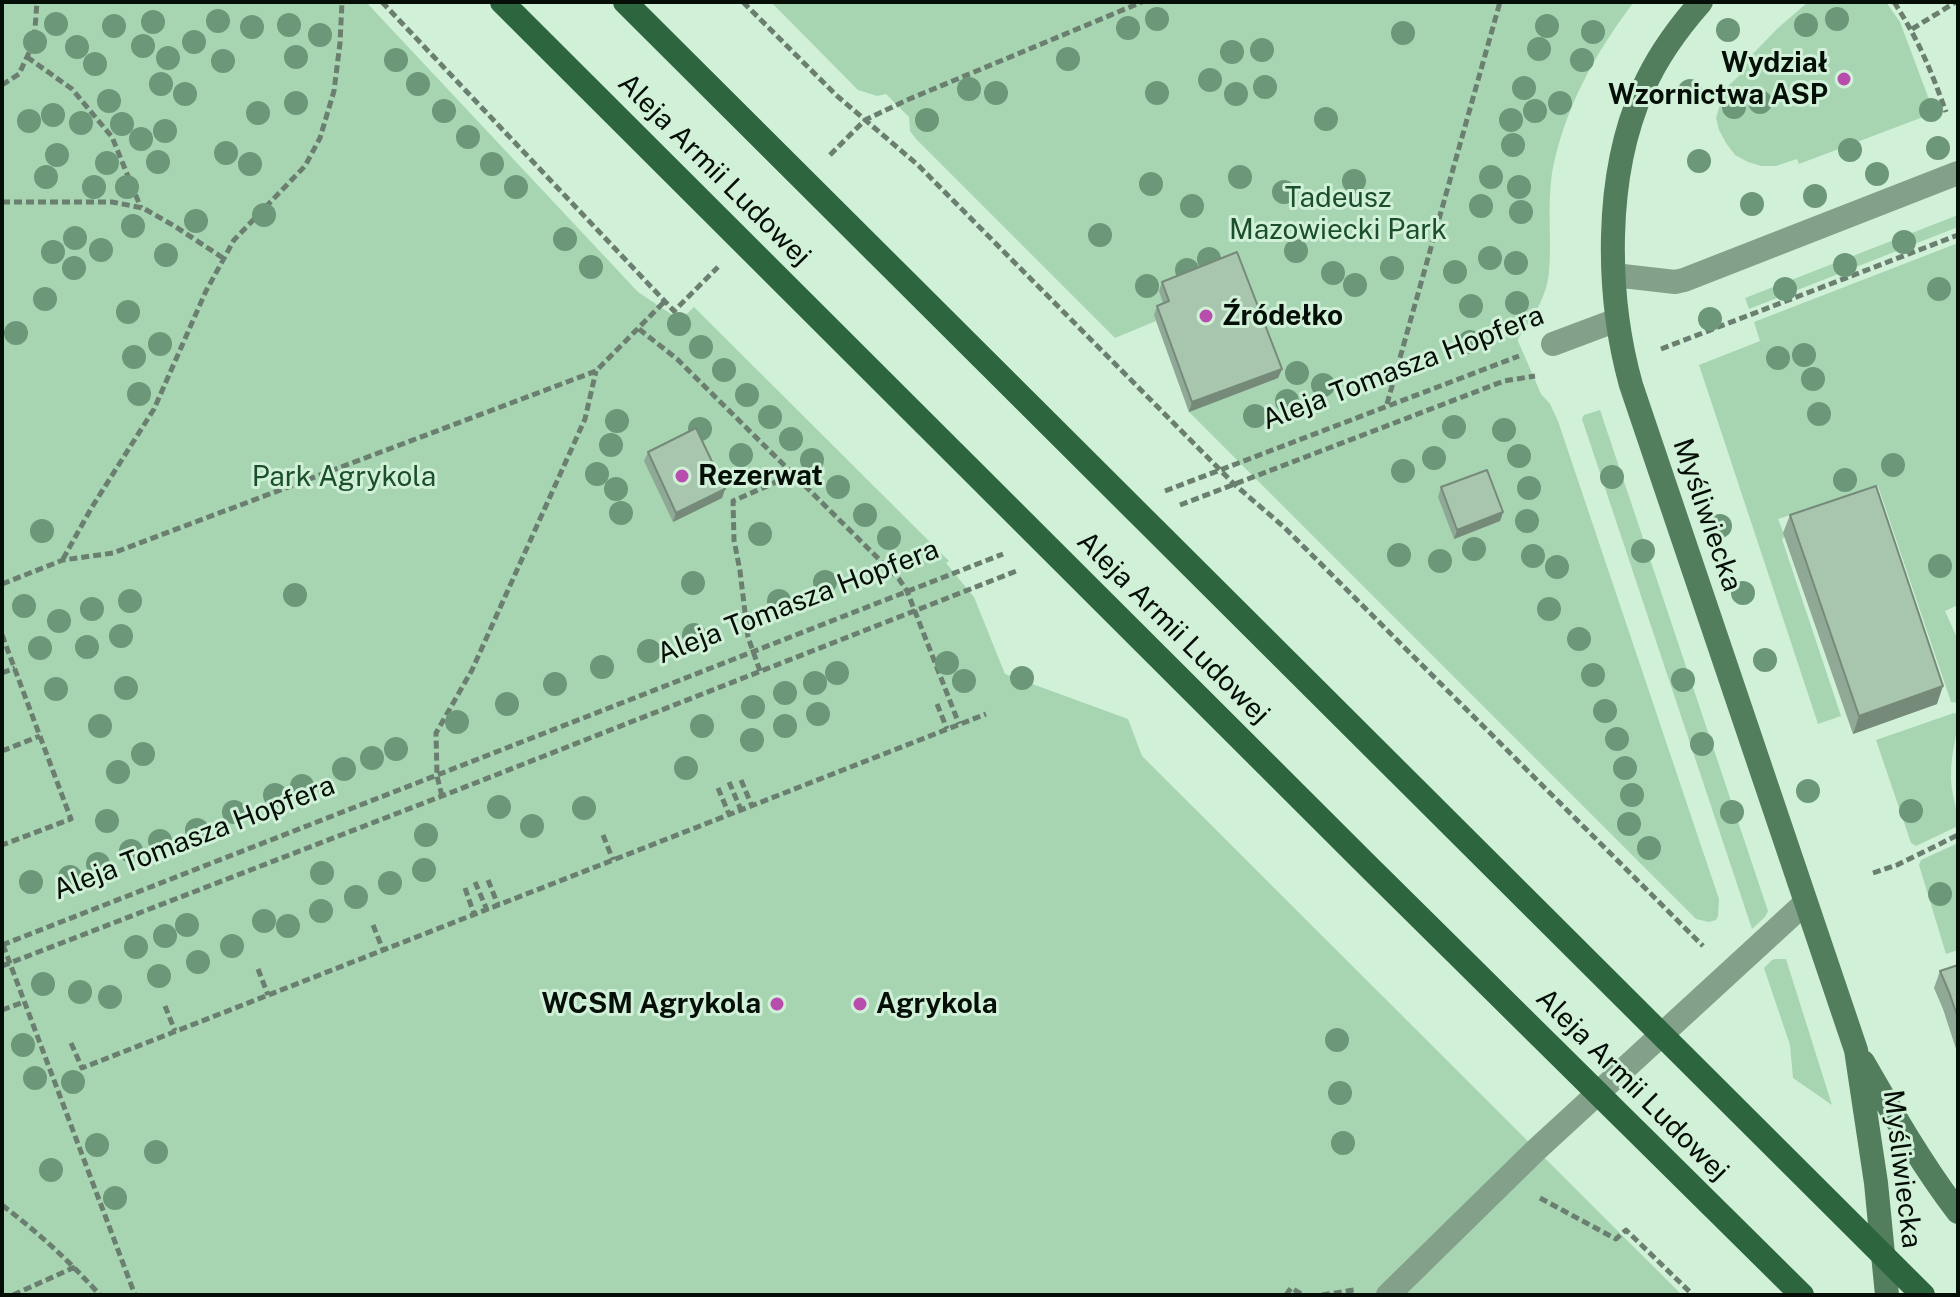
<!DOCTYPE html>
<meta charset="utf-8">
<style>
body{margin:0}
#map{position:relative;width:1960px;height:1297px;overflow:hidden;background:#d1f0d8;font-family:"Public Sans",sans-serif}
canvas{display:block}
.frame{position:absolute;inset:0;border:4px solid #050e07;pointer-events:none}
</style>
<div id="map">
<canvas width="1960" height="1297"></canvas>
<div class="frame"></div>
</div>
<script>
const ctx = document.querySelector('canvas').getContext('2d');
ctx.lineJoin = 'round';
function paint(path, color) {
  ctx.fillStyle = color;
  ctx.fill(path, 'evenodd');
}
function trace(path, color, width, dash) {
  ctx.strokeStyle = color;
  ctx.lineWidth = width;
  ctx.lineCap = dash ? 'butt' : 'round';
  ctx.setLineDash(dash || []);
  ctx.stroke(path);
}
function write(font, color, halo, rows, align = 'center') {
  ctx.font = font + ' "Public Sans",sans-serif';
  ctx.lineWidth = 6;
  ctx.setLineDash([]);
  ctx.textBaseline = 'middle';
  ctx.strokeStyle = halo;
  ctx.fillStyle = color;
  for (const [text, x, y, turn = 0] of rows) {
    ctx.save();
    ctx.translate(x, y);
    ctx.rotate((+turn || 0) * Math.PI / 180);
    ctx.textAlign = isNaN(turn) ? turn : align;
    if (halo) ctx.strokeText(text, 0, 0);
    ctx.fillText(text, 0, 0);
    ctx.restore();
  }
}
const green = new Path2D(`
 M2,2h364l272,290 42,28 14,-13 255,254 -3,2 28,34 31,77 123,45 14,37 540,539h-1680z
 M771,2h863c-39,51 -70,107 -82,171 -5,34 0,66 -3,99 -2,25 -17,47 -31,67v2l23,53 9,10 8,17 161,478 -1,17 -2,4 -7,2 -13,-3 -507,-507 -33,-91 -41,17 -199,-199 -6,-8 -1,-14 -23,-23 -9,2 -19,-6z
 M1808,2h78l14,20 33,88 -2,4 -132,50 -2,-5 -21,7h-15l-13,-4 -13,-7 -9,-12 -7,-13 -3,-12 8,-28 20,-19 -4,-4 38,-39z
 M1958,215v12l-209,82 -4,-11z
 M1958,243v362l-13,6 13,29v63l-7,-1 -73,-216 -100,33 7,18 -3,2 59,177 -23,8 -119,-359 61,-24 -6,-19z
 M1600,410l168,501 -3,6 -13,12 -170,-510 2,-4z
 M1954,713l4,1c0,20 -7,39 -7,59 -1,19 7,35 7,53l-42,20 -5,-3 -35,-103z
 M1958,843v109l-3,-1 -9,3 -27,-89 2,-5z
 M1776,959h10l46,146 -39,-27 -3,-33 -26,-77 8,-8z`);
const path = new Path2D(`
 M382,2l292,309 44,-44
 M743,2l93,93 82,70 316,319 50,43 419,419
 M1894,2c24,37 37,68 52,110
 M1912,29l44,-27
 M27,57l45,32 40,48 29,71
 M2,85l17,-11 15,-32 3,-40
 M830,155l35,-35 42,-20 235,-98
 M2,202h110l31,6 33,19 47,31
 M639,329l38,30 222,220 8,12 52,133
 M1661,349l297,-114
 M1387,404l113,-402
 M1165,491l354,-135
 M1180,505l324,-124 31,-5
 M63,559l29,-52 62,-98 52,-118 28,-51 71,-74 15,-28 14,-47 6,-48 2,-41
 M2,584l61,-24 50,-7 483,-182 68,-69
 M2,635l69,184 -69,26
 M760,671l-12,-34 -8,-66 -6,-31 -1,-39 41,-18 15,-13
 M2,673l13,-5
 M937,704l10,25
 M2,751l38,-15
 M741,780l11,26
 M729,782l12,28
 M718,788l11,26
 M442,796l-5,-20 -1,-43 36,-63 113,-251 11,-48
 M603,835l10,25
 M1873,873l24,-8 61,-30
 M488,880l10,25
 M475,882l12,28
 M465,888l9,26
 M373,925l10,25
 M2,945l1001,-391
 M3,945l132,350
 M2,966l440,-170 577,-226
 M258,969l10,26
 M165,1006l10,25
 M2,1010l22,-8
 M71,1043l11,25 904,-354
 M1540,1198l76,41 10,-9 67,65
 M2,1205c38,29 66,55 98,90
 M13,1295l62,-28
 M1286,1295l5,-7 12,7
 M1322,1295l32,-5`);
const lane = new Path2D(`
 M1553,344l64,-24
 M1388,1295l148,-145 269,-247`);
const street = new Path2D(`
 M1614,275l61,7 9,-2 274,-107`);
const secondary = new Path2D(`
 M1701,2c-23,26 -44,55 -58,87 -39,87 -37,206 -12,296l225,665 20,133 11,112
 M1863,1062c30,52 59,103 95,150`);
const primaryBridge = new Path2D(`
 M502,2l870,868 430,425
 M625,2l1298,1293`);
const trees = [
 [1157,19],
 [1837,19],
 [218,21],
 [153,22],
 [56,24],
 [289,25],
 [1806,25],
 [114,26],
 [1547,26],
 [252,27],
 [1128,28],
 [1728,30],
 [1593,32],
 [1403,33],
 [320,35],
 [35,42],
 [194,42],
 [143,46],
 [77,47],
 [1539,49],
 [1262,50],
 [1232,52],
 [296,57],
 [168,58],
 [1068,59],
 [396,60],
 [1582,60],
 [223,61],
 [95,64],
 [1210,80],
 [161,84],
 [418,84],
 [1265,87],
 [1524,88],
 [969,89],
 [1690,91],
 [996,93],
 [1157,93],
 [185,94],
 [1236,94],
 [109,101],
 [1760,102],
 [296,103],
 [1560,103],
 [1734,107],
 [1931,110],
 [444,111],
 [1535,111],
 [258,113],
 [53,115],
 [1326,119],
 [927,120],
 [1511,120],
 [29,121],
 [81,123],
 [122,124],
 [165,131],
 [468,137],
 [141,139],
 [1513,145],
 [1938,148],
 [1850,150],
 [226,153],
 [57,155],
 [1699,161],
 [158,162],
 [107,163],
 [250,164],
 [492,164],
 [1877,174],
 [46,177],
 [1240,177],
 [1491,177],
 [1354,181],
 [1151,184],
 [94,187],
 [127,187],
 [516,187],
 [1519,187],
 [1284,192],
 [1815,196],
 [1752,204],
 [1192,206],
 [1481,206],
 [1521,212],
 [264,215],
 [196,221],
 [133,226],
 [1100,235],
 [75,238],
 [565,239],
 [1904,242],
 [101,250],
 [1296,251],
 [53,252],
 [166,255],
 [1490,258],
 [1209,259],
 [1516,263],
 [1845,265],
 [591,267],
 [74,268],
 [1392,268],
 [1187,270],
 [1455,272],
 [1333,273],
 [1355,285],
 [1147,286],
 [1785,289],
 [1939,289],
 [45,299],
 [1517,303],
 [1471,306],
 [128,312],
 [1710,319],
 [679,324],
 [16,333],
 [1470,342],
 [160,344],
 [701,347],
 [1804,355],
 [134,357],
 [1778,358],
 [724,370],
 [1297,373],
 [1813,379],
 [1323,385],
 [139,394],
 [747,395],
 [1287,401],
 [1819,414],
 [1255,416],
 [770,417],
 [617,421],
 [1454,427],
 [700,429],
 [1504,430],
 [791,439],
 [611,445],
 [741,455],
 [1519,456],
 [1434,458],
 [812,460],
 [1893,465],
 [1403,471],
 [597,474],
 [1612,477],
 [1845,480],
 [838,487],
 [1529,488],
 [616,489],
 [621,513],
 [865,515],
 [1527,521],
 [1720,526],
 [42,531],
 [760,534],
 [889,538],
 [1474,549],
 [1643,551],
 [1399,555],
 [1533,556],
 [1440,561],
 [1940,566],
 [1557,567],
 [825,582],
 [693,583],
 [1743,593],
 [295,595],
 [130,601],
 [779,601],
 [24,606],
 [92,609],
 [1549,609],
 [59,621],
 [694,635],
 [121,636],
 [1579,639],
 [87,647],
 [40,648],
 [649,651],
 [1765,660],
 [947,663],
 [602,667],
 [837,673],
 [1593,675],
 [1022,678],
 [1683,680],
 [964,681],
 [815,683],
 [555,684],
 [126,688],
 [56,689],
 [785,693],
 [507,704],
 [753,707],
 [1605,711],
 [818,714],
 [457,722],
 [100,726],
 [702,726],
 [785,726],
 [1617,739],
 [752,740],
 [1702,744],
 [396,749],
 [143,754],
 [372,758],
 [686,768],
 [1625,768],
 [344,769],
 [118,772],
 [302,786],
 [1808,791],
 [275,795],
 [1632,795],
 [499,807],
 [584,808],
 [1911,811],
 [234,812],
 [1732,812],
 [107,821],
 [1629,824],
 [532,826],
 [197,830],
 [426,835],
 [160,841],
 [1649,848],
 [131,851],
 [98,864],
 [424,870],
 [322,873],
 [70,877],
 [31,882],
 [390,883],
 [1940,894],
 [356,897],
 [321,911],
 [264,921],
 [187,925],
 [288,926],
 [165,936],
 [232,946],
 [136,947],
 [198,962],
 [159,976],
 [43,984],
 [80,992],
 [110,997],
 [1337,1040],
 [23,1045],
 [35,1078],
 [73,1082],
 [1340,1093],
 [1343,1143],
 [97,1145],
 [156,1152],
 [51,1170],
 [115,1198]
];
const wall = new Path2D(`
 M1162,282l120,87 -4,9 -89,34 -35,-97 3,-9 6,-3 -4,-12z
 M648,452l77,37 -3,9 -49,24 -29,-61z
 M1441,487l62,25 -3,9 -46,18 -16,-42z
 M1790,515l147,189 -84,30 -70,-201z
 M1958,965v90l-15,-46 -9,-21 6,-17z`);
const shadedWall = new Path2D(`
 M1282,369l-4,9 -89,34 3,-10z
 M725,489l-3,9 -49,24 3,-9z
 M1503,512l-3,9 -46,18 3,-9z
 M1943,686l-6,18 -84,30 6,-18z`);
const building = new Path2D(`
 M1237,252l45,117 -90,33 -35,-96 12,-5 -7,-19z
 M696,428l29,61 -49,24 -28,-61z
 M1487,470l16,42 -46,18 -16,-43z
 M1876,486l67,200 -84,30 -69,-201z
 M1958,965v53l-9,-26 -9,-21z`);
const markers = [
 [1844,79,8,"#b94dad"],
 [1206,316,8,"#b94dad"],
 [682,476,8,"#b94dad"],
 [777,1004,8,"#b94dad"],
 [860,1004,8,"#b94dad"]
];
const poiNames = [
 ["Wydział",1828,63,"right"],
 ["Wzornictwa ASP",1828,95,"right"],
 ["Źródełko",1222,316],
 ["Rezerwat",698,476],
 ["WCSM Agrykola",761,1004,"right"],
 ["Agrykola",876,1004]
];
const streetNames = [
 ["Aleja Armii Ludowej",714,170,45],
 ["Aleja Tomasza Hopfera",1403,368,-21],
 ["Myśliwiecka",1707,515,71],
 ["Aleja Tomasza Hopfera",798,602,-21],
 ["Aleja Armii Ludowej",1173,628,45],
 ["Aleja Tomasza Hopfera",194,838,-21],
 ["Aleja Armii Ludowej",1632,1085,45],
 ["Myśliwiecka",1902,1169,83]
];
const parkNames = [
 ["Tadeusz",1338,198],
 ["Mazowiecki Park",1338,230],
 ["Park Agrykola",344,477]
];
paint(green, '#a7d5b2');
trace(path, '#6b7f70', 5, [8, 4]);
trace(lane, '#83a08a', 24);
trace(street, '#83a08a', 24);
trace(secondary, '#527e5d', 24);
trace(primaryBridge, '#2c653e', 24);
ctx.fillStyle = '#6c9779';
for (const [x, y] of trees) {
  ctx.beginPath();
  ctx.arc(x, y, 12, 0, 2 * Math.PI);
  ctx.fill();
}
paint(wall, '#90a996');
paint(shadedWall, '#768a7a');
paint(building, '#a8c5ae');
trace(building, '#768a7a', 2);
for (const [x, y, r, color] of markers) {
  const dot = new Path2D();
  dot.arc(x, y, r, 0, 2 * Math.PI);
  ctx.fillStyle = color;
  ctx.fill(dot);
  trace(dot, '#d1f0d8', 3);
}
write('bold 28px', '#050e07', '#d1f0d8', poiNames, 'left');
write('28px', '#050e07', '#d1f0d8', streetNames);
write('28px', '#1a4e2c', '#d1f0d8', parkNames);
</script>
